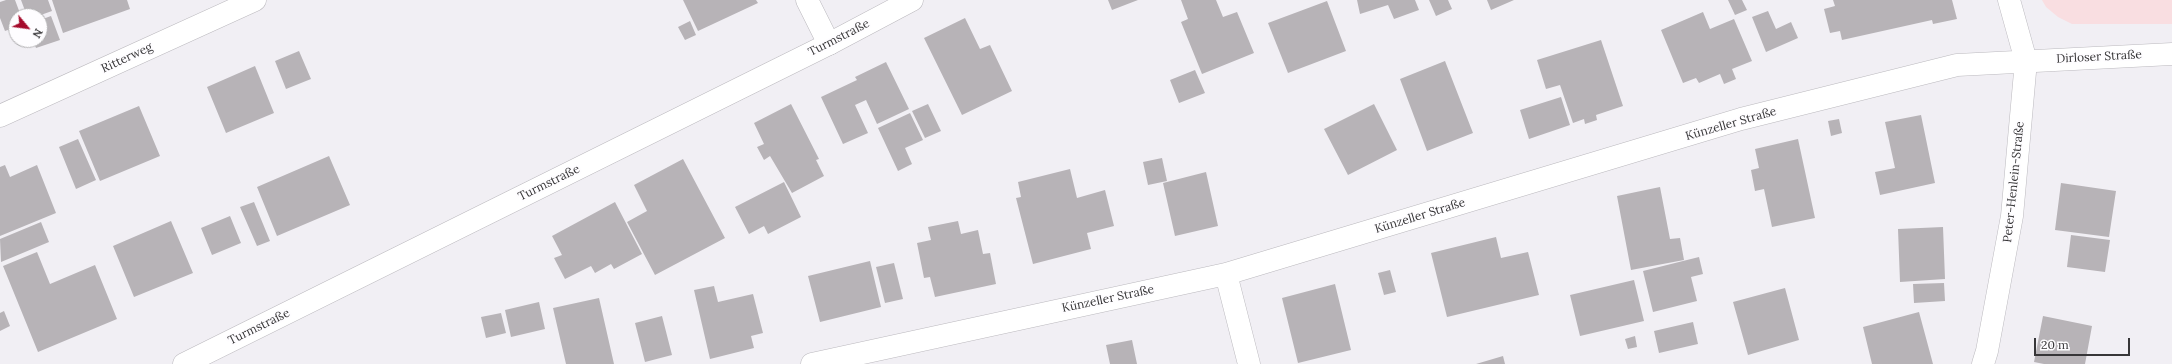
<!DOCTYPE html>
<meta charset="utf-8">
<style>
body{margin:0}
#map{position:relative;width:2172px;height:364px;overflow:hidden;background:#f1eff4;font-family:Lora,serif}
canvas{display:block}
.north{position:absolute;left:8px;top:8px;width:40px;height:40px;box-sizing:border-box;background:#fefdff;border:1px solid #aeadaf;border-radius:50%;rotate:119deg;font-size:11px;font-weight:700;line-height:16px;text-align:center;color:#373638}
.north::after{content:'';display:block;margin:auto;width:14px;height:18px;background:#a50b2c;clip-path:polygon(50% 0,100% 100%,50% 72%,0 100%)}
.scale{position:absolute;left:2034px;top:338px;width:96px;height:18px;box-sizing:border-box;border:2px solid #373638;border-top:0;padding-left:5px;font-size:12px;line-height:14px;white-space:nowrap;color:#373638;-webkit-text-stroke:3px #fefdff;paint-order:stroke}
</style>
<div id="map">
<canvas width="2172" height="364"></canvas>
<div class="north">N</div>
<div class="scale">20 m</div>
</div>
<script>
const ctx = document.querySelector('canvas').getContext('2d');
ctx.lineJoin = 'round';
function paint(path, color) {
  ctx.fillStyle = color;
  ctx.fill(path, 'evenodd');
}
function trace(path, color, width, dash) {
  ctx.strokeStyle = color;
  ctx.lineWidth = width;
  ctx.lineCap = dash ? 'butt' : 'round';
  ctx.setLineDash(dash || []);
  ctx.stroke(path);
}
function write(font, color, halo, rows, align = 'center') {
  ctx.font = font + ' Lora,serif';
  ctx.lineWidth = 4;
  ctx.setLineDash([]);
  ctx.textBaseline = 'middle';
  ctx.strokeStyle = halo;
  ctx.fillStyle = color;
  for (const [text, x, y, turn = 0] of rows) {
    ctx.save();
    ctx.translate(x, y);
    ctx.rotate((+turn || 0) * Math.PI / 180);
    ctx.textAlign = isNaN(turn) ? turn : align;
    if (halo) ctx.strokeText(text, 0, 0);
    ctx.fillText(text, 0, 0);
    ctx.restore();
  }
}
const commercial = new Path2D(`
 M2042,0h130v24h-100l-14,-7 -12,-10z`);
const building = new Path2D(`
 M6,0h9l6,16h-5v11l-11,4 -5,-13v-16z
 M21,0h27l4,11 -14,5h-11z
 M52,0h75l3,9 -67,24z
 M683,0h73l2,3 -60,28z
 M1108,0h30l-26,10z
 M1181,0h35l7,17 14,-5 17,41 -52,21 -21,-52 7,-3z
 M1357,0h58l4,10 -25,9 -6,-14 -28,9z
 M1429,0h19l4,9 -16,7z
 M1487,0h27l-23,10z
 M1728,0h14l5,10 -12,5z
 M1833,0h119l5,19 -24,5 -1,-4 -90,20 -2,-9 -10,2 -6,-24 11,-3z
 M1327,1l19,50 -58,22 -20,-50z
 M1768,11l8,18 15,-7 7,16 -32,14 -14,-35z
 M1703,12l7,17 24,-10 18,42 -20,8 4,10 -12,5 -4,-10 -21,9 -3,-5 -13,5 -22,-53z
 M51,16l9,24 -24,8 -3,-8h7v-20z
 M965,18l15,31 10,-4 22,46 -50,24 -38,-77z
 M690,21l6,14 -11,5 -7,-13z
 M1601,40l22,66 -27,9 1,5 -12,4 -1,-5 -11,4 -13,-38 -14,4 -9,-29z
 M299,51l12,28 -25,10 -11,-28z
 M1445,61l28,72 -46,18 -27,-72z
 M886,62l23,47 -32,15 -11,-24 -11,5 13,28 -25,11 -22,-47 36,-17 -2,-3z
 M255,66l19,47 -48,20 -19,-46z
 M1195,70l10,23 -26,10 -9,-23z
 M1561,97l9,28 -41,14 -9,-29z
 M791,104l28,55 -3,1 8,16 -32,17 -22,-37 -6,4 -7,-13 7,-3 -10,-21z
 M928,104l13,27 -16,7 -13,-27z
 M1374,104l23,46 -49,25 -24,-46z
 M139,106l21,50 -60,25 -21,-50z
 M910,113l13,27 -18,8 7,16 -14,7 -20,-43z
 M1921,115l14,68 -55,12 -5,-23 20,-4 -10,-46z
 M1839,119l3,14 -11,3 -3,-15z
 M78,139l18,41 -20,9 -17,-42z
 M1798,139l17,79 -43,9 -8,-38 -9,2 -4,-21 8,-2 -4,-19z
 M329,156l21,49 -73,31 -20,-49z
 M1162,158l5,23 -19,4 -5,-23z
 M683,159l42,79 -70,37 -28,-53 20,-11 -13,-26z
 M5,165l5,12 27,-12 19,48 -56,23v-69z
 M1070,169l7,29 28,-8 9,36 -27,7 4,16 -58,15 -17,-66 5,-1 -3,-15z
 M1206,172l12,54 -43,10 -12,-53z
 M784,182l17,35 -33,17 -4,-8 -15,8 -14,-27z
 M2061,183l55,8 -7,46 -54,-7z
 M1660,187l10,52 10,-1 4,22 -53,10 -14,-74z
 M254,202l16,39 -13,5 -17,-39z
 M615,202l27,52 -28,15 -3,-5 -16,9 -4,-7 -26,13 -11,-21 8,-3 -10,-19z
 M230,216l11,27 -29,12 -11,-27z
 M171,221l22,52 -59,24 -21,-51z
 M958,221l3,13 17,-4 5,24 7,-1 6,31 -61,13 -5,-20 -6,1 -7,-35 14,-3 -3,-13z
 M41,222l8,20 -48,20 -1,-23z
 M1943,227l2,52 -45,3 -2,-53z
 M2071,235l39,5 -5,32 -38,-5z
 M1496,237l5,21 27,-6 11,43 -92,22 -16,-64z
 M37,252l13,32 45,-19 22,54 -79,33 -35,-86z
 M1699,257l4,17 -12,3 6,24 -44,11 -10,-41z
 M870,261l11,46 -61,15 -12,-46z
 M894,263l9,36 -18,4 -9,-36z
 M1390,270l6,22 -12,3 -6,-22z
 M1634,280l10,41 -64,15 -10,-41z
 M1944,283l1,18 -31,2 -1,-19z
 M1335,284l16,66 -53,13 -16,-65z
 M714,286l4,16 35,-8 10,39 -12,3 3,12 -44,11 -16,-69z
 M1785,288l14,52 -51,15 -15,-53z
 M599,298l15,66h-48l-13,-56z
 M539,302l6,27 -34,8 -6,-27z
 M4,311l6,15 -10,5v-18z
 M1919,312l14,52h-61l-9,-37z
 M501,313l5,20 -20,5 -5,-21z
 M662,316l10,39 -27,7 -10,-39z
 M2043,316l49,10 -7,38h-41l-10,-2z
 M1693,322l5,22 -39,9 -5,-22z
 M1635,336l2,11 -9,2 -3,-10z
 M1132,340l5,24h-27l-4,-19z
 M1503,356l2,8h-29z`);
const minor = new Path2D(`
 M807,0l22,44
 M0,116l255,-116
 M1226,274l23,90
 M812,364l414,-90 515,-155 216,-54 215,-11
 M1983,364l4,-13 25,-135 14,-155 -17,-61`);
const major = new Path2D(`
 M184,364l645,-320 83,-44`);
const streetNames = [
 ["Turmstraße",839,38,-27],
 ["Dirloser Straße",2099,57,-3],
 ["Ritterweg",127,58,-25],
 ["Künzeller Straße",1731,124,-16],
 ["Peter-Henlein-Straße",2014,182,-84],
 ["Turmstraße",549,183,-26],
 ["Künzeller Straße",1420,216,-17],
 ["Künzeller Straße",1108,299,-12],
 ["Turmstraße",259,327,-26]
];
paint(commercial, '#f9dee1');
paint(building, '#b7b3b7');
trace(minor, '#bbb9be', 23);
trace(major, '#bbb9be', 23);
trace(minor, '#fff', 22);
trace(major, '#fff', 22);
write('12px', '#373638', '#fefdff', streetNames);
</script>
